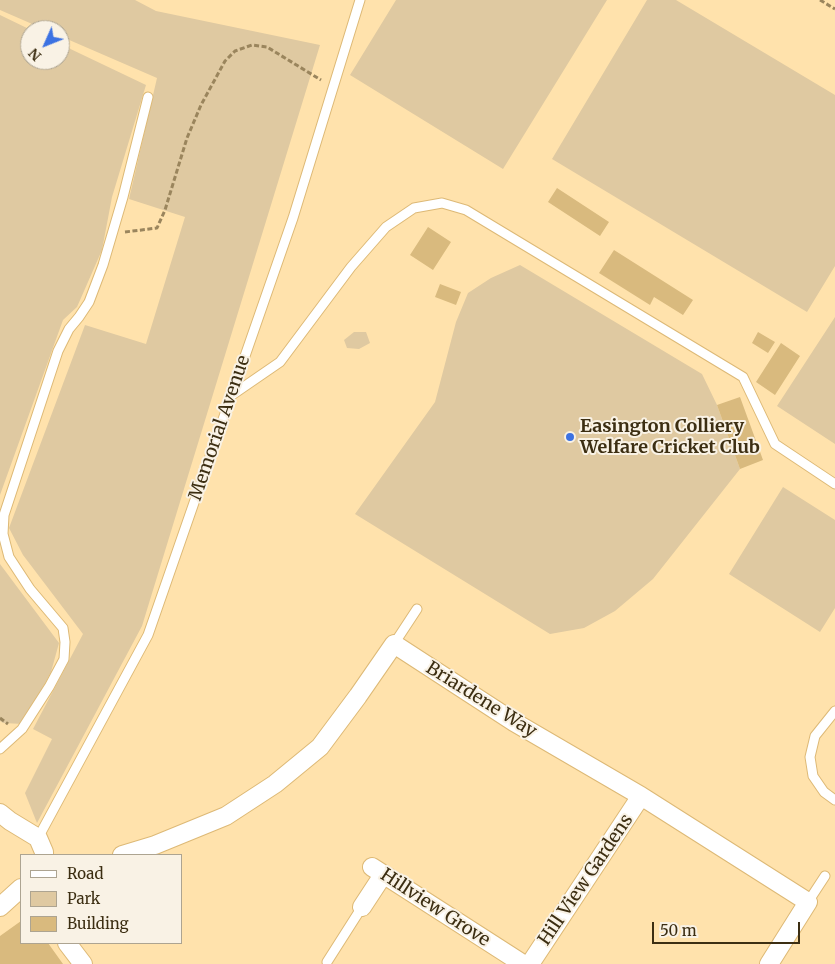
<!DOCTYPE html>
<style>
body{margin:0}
#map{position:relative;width:835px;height:964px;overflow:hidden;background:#ffe2ac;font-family:Merriweather,serif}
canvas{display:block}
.legend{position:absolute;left:20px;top:854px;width:162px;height:90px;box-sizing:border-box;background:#f9f2e5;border:1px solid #ada491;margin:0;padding:6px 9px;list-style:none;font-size:15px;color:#3c2e12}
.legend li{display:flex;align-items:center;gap:10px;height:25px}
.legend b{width:25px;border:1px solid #ada491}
.north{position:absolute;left:20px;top:20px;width:50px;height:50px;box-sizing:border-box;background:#f9f2e5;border:1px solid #ada491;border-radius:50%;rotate:226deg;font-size:14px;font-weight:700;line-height:20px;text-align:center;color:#3c2e12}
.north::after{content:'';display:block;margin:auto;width:18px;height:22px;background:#3c72e2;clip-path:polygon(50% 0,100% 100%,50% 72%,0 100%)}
.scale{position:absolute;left:652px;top:922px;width:148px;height:22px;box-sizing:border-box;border:2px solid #3c2e12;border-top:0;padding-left:6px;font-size:15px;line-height:18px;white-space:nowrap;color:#3c2e12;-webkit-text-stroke:4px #f9f2e5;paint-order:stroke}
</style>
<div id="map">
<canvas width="835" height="964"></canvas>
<ul class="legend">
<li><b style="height:6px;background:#fff"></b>Road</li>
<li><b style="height:14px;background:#dfc9a1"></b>Park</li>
<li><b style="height:14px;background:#d9ba7e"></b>Building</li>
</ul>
<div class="north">N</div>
<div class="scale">50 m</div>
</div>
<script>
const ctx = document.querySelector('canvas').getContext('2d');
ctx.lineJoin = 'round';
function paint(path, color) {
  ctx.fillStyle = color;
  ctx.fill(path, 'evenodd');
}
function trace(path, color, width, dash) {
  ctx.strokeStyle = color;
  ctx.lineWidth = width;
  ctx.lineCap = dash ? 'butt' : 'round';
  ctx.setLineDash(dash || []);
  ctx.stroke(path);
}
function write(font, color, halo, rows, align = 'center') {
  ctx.font = font + ' Merriweather,serif';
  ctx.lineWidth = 4;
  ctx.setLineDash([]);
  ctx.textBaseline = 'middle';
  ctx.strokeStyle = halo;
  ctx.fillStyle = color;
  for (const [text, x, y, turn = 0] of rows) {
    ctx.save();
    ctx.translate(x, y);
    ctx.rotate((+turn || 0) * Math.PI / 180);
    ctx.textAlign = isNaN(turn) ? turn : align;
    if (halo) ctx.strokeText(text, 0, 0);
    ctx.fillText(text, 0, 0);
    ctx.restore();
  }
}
const green = new Path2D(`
 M0,0h135l21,11 164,34 -178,581 -105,197 -12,-30 27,-54 -19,-10 50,-95 -60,-79 -14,-27 76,-203 61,19 39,-127 -56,-18 28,-121 -97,-42v-6h-14l-46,-20z
 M396,0h211l-104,169 -153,-94z
 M647,0h29l159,95v171l-28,46 -255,-153z
 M0,15l31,15 -1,30h30v-16l86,41 -34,112 -10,53 -25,57 -14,13 -63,175z
 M520,265l182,109 15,31 23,64 -87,110 -38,32 -31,17 -34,6 -195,-120 80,-112 21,-80 12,-29 23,-15z
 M835,317v127l-58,-38z
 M354,332h12l4,11 -11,6 -12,-1 -3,-8z
 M783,487l52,33v88l-15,24 -91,-58z
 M0,564l59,79 -8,29 -28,52 -20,-1 -3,-2z`);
const building = new Path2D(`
 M557,188l52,34 -9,14 -52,-34z
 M428,227l23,15 -18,28 -23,-15z
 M614,250l79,50 -10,15 -29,-18 -4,8 -51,-32z
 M440,284l21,8 -5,13 -21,-8z
 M758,332l17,10 -7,11 -16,-10z
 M781,343l19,13 -25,39 -19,-13z
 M740,397l23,63 -23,9 -23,-64z
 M21,921v22h27l15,21h-63v-28z`);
const path = new Path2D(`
 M820,0l15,9
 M125,232l32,-4 8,-18 22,-72 14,-33 24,-44 10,-10 17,-6 15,2 54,33
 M0,718l8,6`);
const service = new Path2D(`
 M232,395l48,-33 71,-95 35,-40 28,-19 28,-5 24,7 277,167 32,67 60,40
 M394,644l23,-35
 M835,711l-20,25 -5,21 3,19 11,16 11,8
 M0,749l22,-20 27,-42 15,-28 1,-17 -2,-14 -33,-39 -21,-32 -6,-23 1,-19 54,-164 11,-22 10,-12 10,-15 14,-37 20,-68 25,-100
 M38,838l110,-203 145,-417 67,-218
 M808,902l17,-26
 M327,962l35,-55`);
const minor = new Path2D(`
 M0,813l10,8 28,17 6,14v3
 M122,855l33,-10 71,-29 49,-32 45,-37 38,-51 36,-52 120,78 127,74 167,106 -39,62
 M372,867l151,97
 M0,907l21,-19
 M362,907l21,-32
 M67,943l16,21
 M530,964l111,-168`);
const markers = [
 [570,437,5,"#3c72e2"]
];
const poiNames = [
 ["Easington Colliery",580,427],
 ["Welfare Cricket Club",580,448]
];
const streetNames = [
 ["Memorial Avenue",220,428,-71],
 ["Briardene Way",481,700,32],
 ["Hill View Gardens",586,880,-56],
 ["Hillview Grove",435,908,33]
];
paint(green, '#dfc9a1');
paint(building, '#d9ba7e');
trace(service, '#ddb976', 11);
trace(minor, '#ddb976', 20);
trace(path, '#9a855d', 3, [5, 2.5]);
trace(service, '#fff', 9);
trace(minor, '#fff', 18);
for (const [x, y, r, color] of markers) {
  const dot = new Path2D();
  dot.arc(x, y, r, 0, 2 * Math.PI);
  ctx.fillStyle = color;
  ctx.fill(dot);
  trace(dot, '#f9f2e5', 2);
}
write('bold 18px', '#3c2e12', '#f9f2e5', poiNames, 'left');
write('18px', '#3c2e12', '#f9f2e5', streetNames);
</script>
